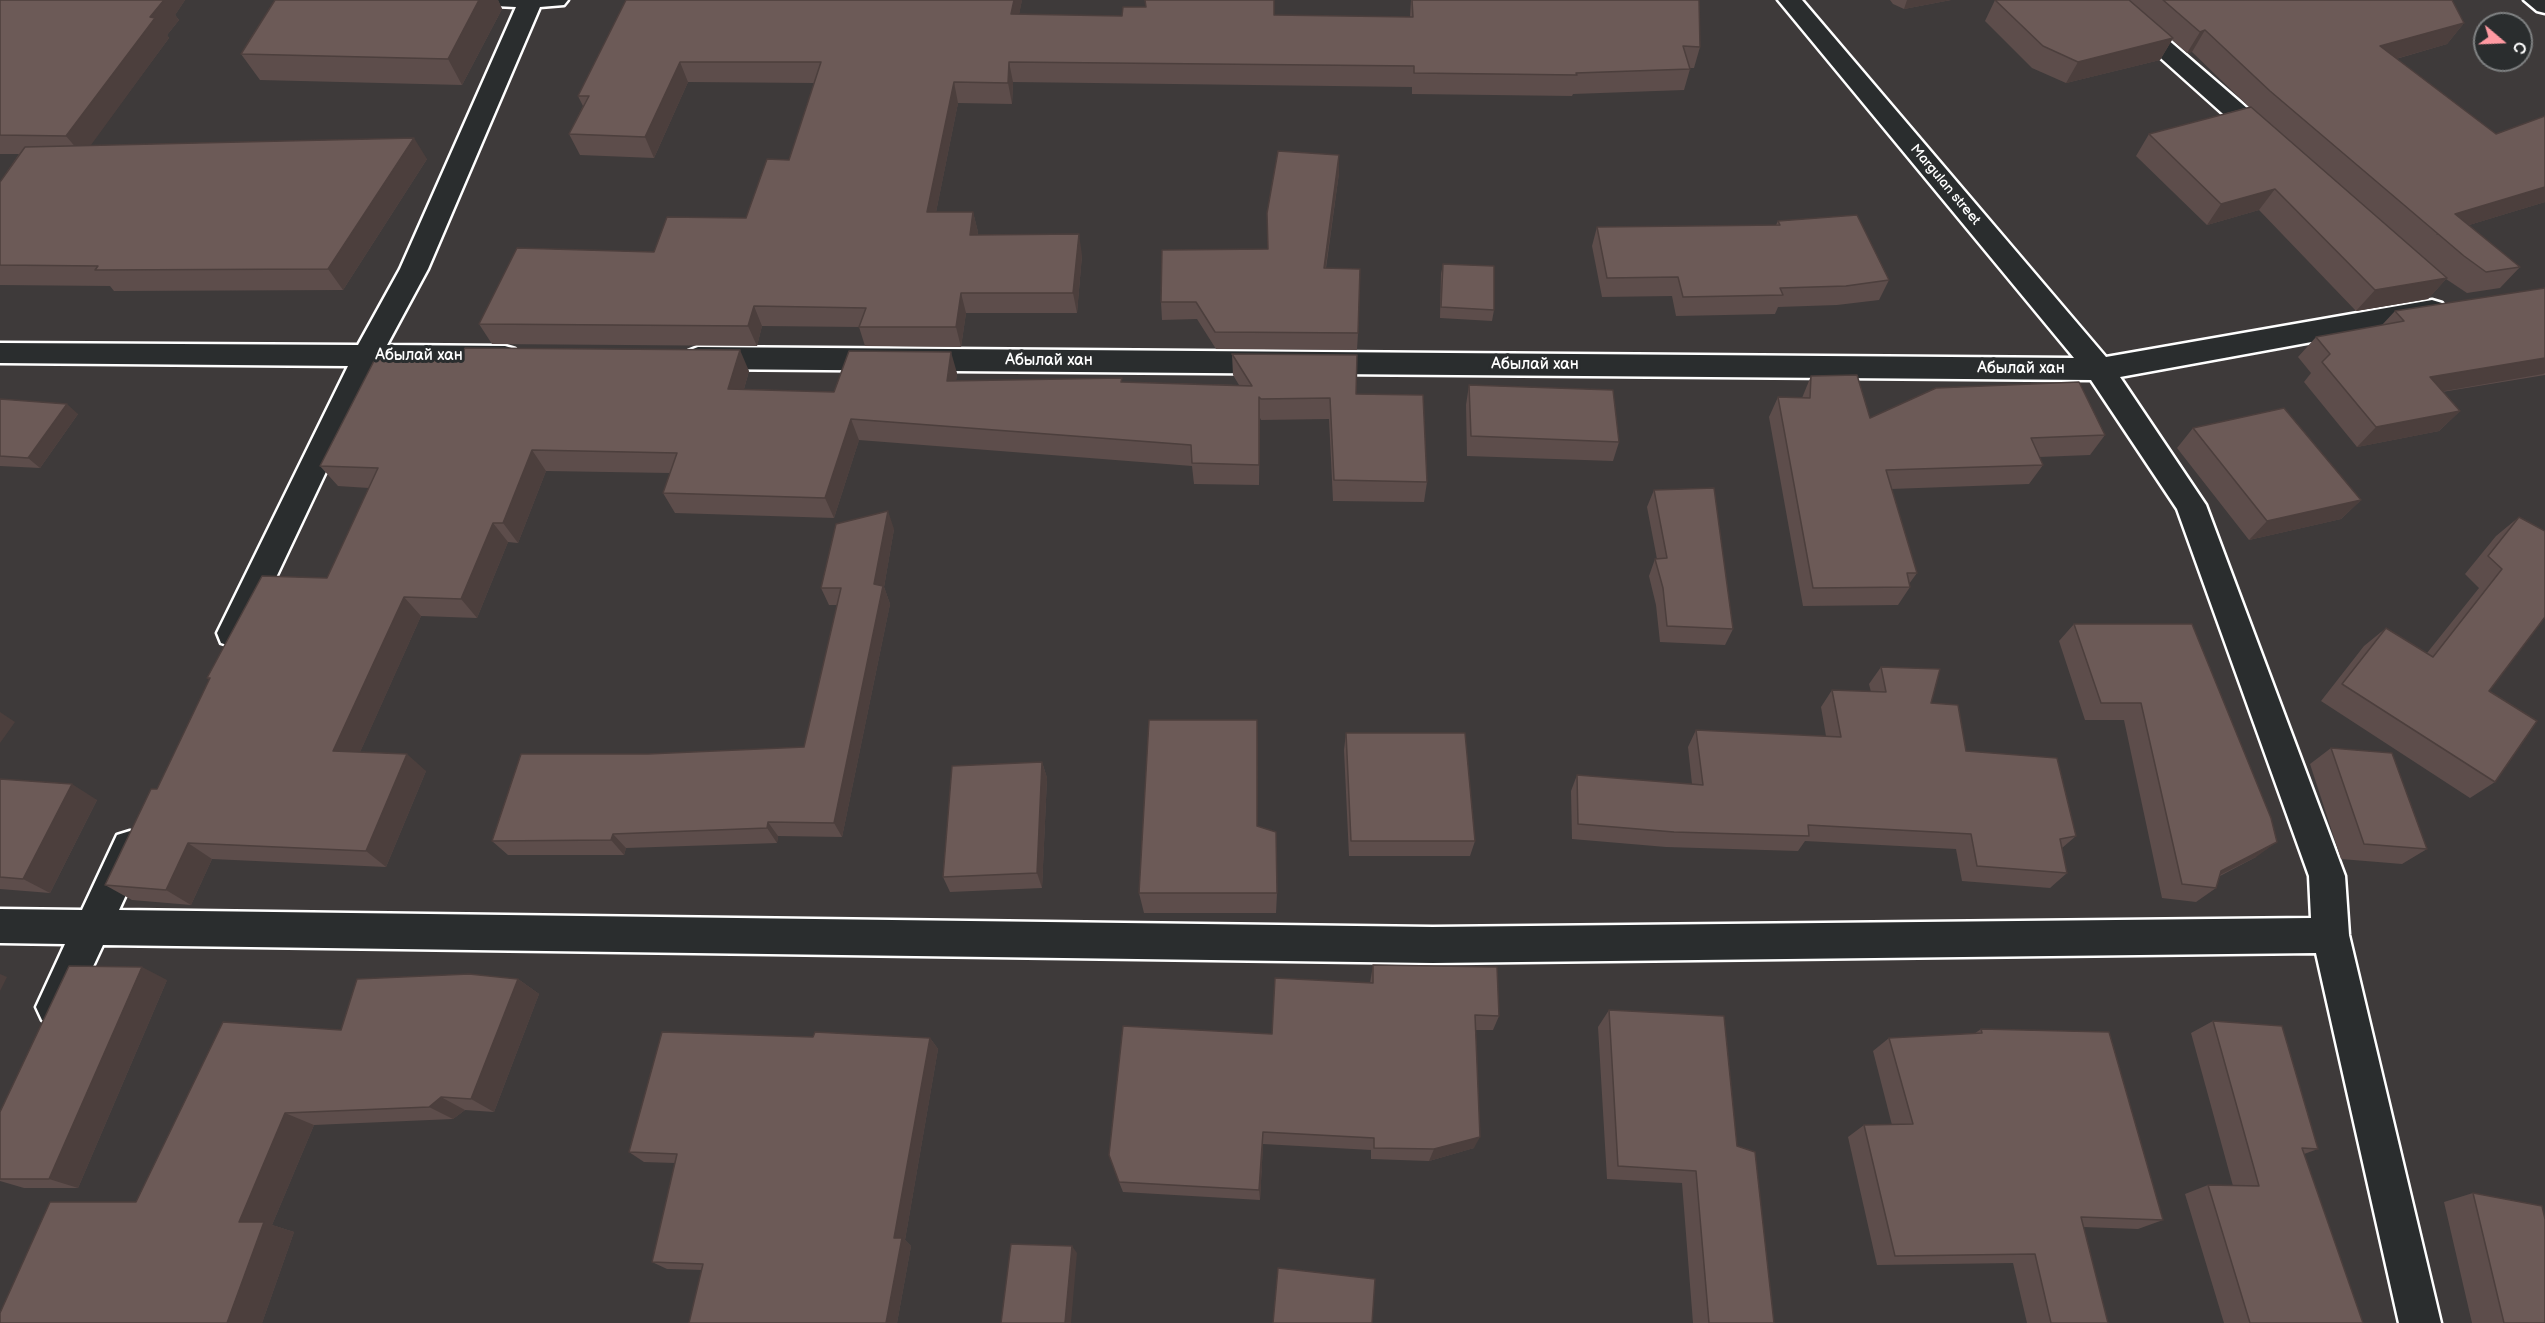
<!DOCTYPE html>
<meta charset="utf-8">
<style>
body{margin:0}
#map{position:relative;width:2545px;height:1323px;overflow:hidden;background:#3e3a3a;font-family:"Balsamiq Sans",sans-serif}
canvas{display:block}
.north{position:absolute;left:2473px;top:12px;width:60px;height:60px;box-sizing:border-box;background:#2a2d2e;border:2px solid #7f8182;border-radius:50%;rotate:109deg;font-size:16px;font-weight:700;line-height:24px;text-align:center;color:#fff}
.north::after{content:'';display:block;margin:auto;width:21px;height:27px;background:#ff9aa2;clip-path:polygon(50% 0,100% 100%,50% 72%,0 100%)}
</style>
<div id="map">
<canvas width="2545" height="1323"></canvas>
<div class="north">С</div>
</div>
<script>
const ctx = document.querySelector('canvas').getContext('2d');
ctx.lineJoin = 'round';
function trace(path, color, width, dash) {
  ctx.strokeStyle = color;
  ctx.lineWidth = width;
  ctx.lineCap = dash ? 'butt' : 'round';
  ctx.setLineDash(dash || []);
  ctx.stroke(path);
}
function paint(path, color) {
  ctx.fillStyle = color;
  ctx.fill(path, 'evenodd');
}
function write(font, color, halo, rows, align = 'center') {
  ctx.font = font + ' "Balsamiq Sans",sans-serif';
  ctx.lineWidth = 6;
  ctx.setLineDash([]);
  ctx.textBaseline = 'middle';
  ctx.strokeStyle = halo;
  ctx.fillStyle = color;
  for (const [text, x, y, turn = 0] of rows) {
    ctx.save();
    ctx.translate(x, y);
    ctx.rotate((+turn || 0) * Math.PI / 180);
    ctx.textAlign = isNaN(turn) ? turn : align;
    if (halo) ctx.strokeText(text, 0, 0);
    ctx.fillText(text, 0, 0);
    ctx.restore();
  }
}
const minor = new Path2D(`
 M470,0h98l-4,5 -24,2 -112,262 -41,76 118,1 10,3 4,7 -4,7 -10,3h-129l-131,277 -12,4 -12,-4 -4,-10 131,-267 -348,-3v-20l358,2 42,-76 116,-262 -42,-2z
 M1778,0h24l304,357 326,-57 10,3 4,7 -4,7 -10,3 -312,57 86,128 139,371 4,59 92,388h-42l-83,-370 -883,10 -1330,-18 -35,75 -13,6 -13,-6 -6,-13 29,-63 -65,-1v-34l82,1 35,-75 13,-4 13,4 5,12 -29,63 1314,17 878,-9 -2,-42 -132,-367 -86,-129 -1393,-11 -10,-4 -4,-7 4,-7 10,-4 1376,11z
 M2096,0h26l156,135 4,6 -4,6 -9,2 -9,-2z
 M2524,0h21v13l-8,-2z`);
const wall = new Path2D(`
 M0,0h185l-10,15 4,5 -12,15 2,3 -79,107 337,14 -84,131 -229,1 -4,-5 -110,-1v-103l19,-28h-19z
 M275,0h223l4,9 -40,76 -202,-5 -19,-26z
 M626,0h396l-3,14 103,2 153,-1 135,2 1,-17h288l1,47 -6,21h-4v1l-6,21 -111,4 -1,2 -160,-2v-7l-399,-5 -1,22 -54,-1 -22,109h37l5,20v3l104,20 -5,58h-111l-5,34 -96,-1 -6,-19 -97,-1 -5,20 -265,-2 -13,-20 175,-72 92,-34 43,-58 25,-77 -126,-1 -34,76 -74,-3 -11,-21 14,-28 -5,-10z
 M1890,0h61l-47,9 -11,-5z
 M1995,0h457l12,23 -17,21 -51,15 100,75 49,-18v86l-76,23 51,42 -20,21 -33,5 -21,-14 -18,20 -72,12 -97,-101 -52,15 -71,-69 13,-22 100,-27 -57,-55 -5,1 -15,-13 -12,20 -94,23 -34,-15 -47,-47z
 M1339,155v18l-13,95 32,65 -1,17 -141,-1 -19,-30 -35,1 -1,-18 107,-53 -1,-36z
 M1778,221l111,59 -10,20 -42,5 -59,2 -3,7 -99,2 -4,-20 -70,1 -10,-51 5,-19 179,-2z
 M1443,264l51,46 -2,11 -52,-3 1,-44z
 M2545,288v87l-103,17 18,19 -21,20 -82,16 -53,-65 7,-9 -13,-16 18,-20 66,-12 13,-14z
 M1232,354l124,40 71,88 -3,20 -91,-1 -4,-82 -68,1 -1,-2 -1,67 -65,-1 -2,-18 -333,-26 -25,78 -159,-5 -12,-20 7,-20 -124,-2 -28,72 -10,-1 -31,76 -56,-2 -61,136 66,19 -40,96 -174,-8 -21,46 -59,-5 -27,-15 52,-96 53,-109 -3,-2 120,-100 42,-90 -31,-2 -18,-20 429,-95 -5,18 90,3 123,-19 -1,8 166,-3v4l117,3 -6,-10z
 M1811,376l59,42 235,17 -15,20 -51,2 4,8 -14,19 -138,5 26,84 -8,11 1,3 -12,18 -95,1 -34,-189 9,-20 24,1z
 M1469,385l150,57 -6,19 -146,-5 -1,-51z
 M0,399l78,15 -38,54 -40,-2z
 M2193,428l168,72 -20,19 -92,21 -72,-92z
 M1654,490l79,139 -8,16 -65,-3 -4,-37 -7,-29 6,-17h2l-10,-52z
 M2519,517l-30,174 6,91 -25,16 -149,-97 43,-55 22,-18 41,25 52,-65 -14,-14 31,-38z
 M894,529l-10,58 6,17 -48,233 -64,-1 -1,7 -151,5 -2,7h-116l-16,-14 156,-87 156,-7 33,-142h-8l-8,-17z
 M2074,624h118l64,233 -36,19 -4,12 -20,14 -34,-4 -38,-178h-39l-26,-79z
 M1881,667l50,36 35,48 110,85 -14,12 5,25 -17,15 -88,-7 -6,-32 -151,-8 -7,10 -132,-4 -94,-8 -1,-48 6,-16 115,9 -4,-37 8,-17 130,6 -5,-29 11,-17 39,2 -2,-8z
 M1346,733l129,108 -5,15h-121l-5,-106z
 M1258,743l-1,83 20,67 -1,20h-132l-5,-20z
 M2331,748l96,101 -25,15 -61,-5 -31,-95z
 M1042,762l5,16 -5,110 -92,4 -7,-15z
 M0,779l97,21 -47,93 -50,-4z
 M1373,965l126,51 -6,14h-18l-1,118 -45,13 -58,-2v-9l-108,-6 -3,56 -137,-8 -4,-10 153,-148 98,-51z
 M518,979l21,15 -45,118 -29,-2 -12,9 -139,6 -42,100 22,7 -32,91h-262l136,-121 205,-172z
 M167,980l-89,208h-54l-24,-7v-69z
 M1609,1010l128,136 37,177h-81l-11,-140 -75,-4 -9,-152z
 M2213,1021l105,128 -14,5 59,169h-139l-39,-129 23,-9 25,1 -42,-153z
 M1981,1029l182,191 -25,9 -55,-2 25,96h-81l-14,-60 -136,2 -29,-128 16,-12h28l-19,-74 16,-13 85,-4z
 M813,1037l117,1 8,11 -33,191 6,6 -14,77h-208l13,-53 -35,-1 -15,-7 23,-99 -31,-1 -15,-10z
 M2473,1193l72,130h-73l-28,-121z`);
const shadedWall = new Path2D(`
 M158,0h27l-10,15 4,5 -12,15 2,3 -86,118 -17,-20 84,-119z
 M479,0h19l4,9 -40,76 -14,-26z
 M1014,0h8l-7,35 -4,-21z
 M1907,0h44l-47,9z
 M2464,23l-17,21 -83,24 16,-22z
 M2205,30l-13,22 -5,1 13,-21z
 M2173,38l-13,22 -94,23 12,-21z
 M680,62l8,20 -34,76 -9,-21z
 M1009,62l4,20 -1,22 -4,-21z
 M954,82l4,21 -26,129 -5,-20z
 M414,138l13,21 -84,131 -15,-21z
 M1339,155v18l-16,113 1,-18z
 M2545,187v15l-109,33 19,-21z
 M2275,189l-16,21 -52,15 14,-21z
 M973,212l5,20 -3,23 -5,-20z
 M1079,234l3,21 -5,58 -4,-20z
 M2447,278l-19,21 -72,12 19,-21z
 M961,293l5,20 -5,34 -5,-20z
 M754,306l8,20 -5,20 -9,-20z
 M740,350l9,21 -11,39 -10,-21z
 M951,352l6,21 -4,29 -6,-21z
 M2545,358v15l-2,1 -133,23 20,-20z
 M67,404l11,10 -38,54 -12,-10z
 M2460,411l-21,20 -82,16 19,-20z
 M851,419l8,21 -25,78 -9,-20z
 M532,450l14,21 -28,72 -15,-20z
 M2361,500l-20,19 -92,21 18,-19z
 M888,511l6,18 -10,58 6,17 -48,233 -8,-14 40,-239z
 M493,523l15,19 -31,76 -16,-19z
 M404,597l17,19 -68,152 -20,-17z
 M0,712l15,10 -15,21z
 M1257,720l1,23 -1,105z
 M407,754l19,17 -40,96 -20,-16z
 M1042,762l5,16 -5,110 -5,-15z
 M72,784l25,16 -47,93 -27,-14z
 M768,822l10,14 -1,7 -10,-15z
 M613,834l13,14 -2,7 -13,-15z
 M2277,842l-21,15 -56,28 21,-14z
 M188,843l24,16 -21,46 -25,-15z
 M142,967l25,13 -89,208 -29,-9z
 M0,974l7,3 -7,14z
 M518,979l21,15 -45,118 -23,-13z
 M930,1038l8,11 -33,191 6,6 -14,77h-11l8,-85z
 M441,1097l24,13 -12,9 -24,-12z
 M285,1113l29,12 -42,100 22,7 -32,91h-35l12,-101z
 M1263,1132v12l-3,56 -1,-10z
 M1480,1137l-6,11 -45,13 5,-12z
 M1072,1246l5,7 -6,70h-6z`);
const building = new Path2D(`
 M0,0h164l-14,17 5,1 -89,118 -66,-1z
 M275,0h204l-31,59 -207,-5z
 M626,0h388l-3,14 111,2 1,-9h23l-1,-7h129v15l139,2 -1,-17h287l1,47 -17,-1 7,23 -114,4 1,2 -163,-2v-7l-405,-4 -1,21 -54,-1 -27,130h46l-3,23 109,-1 -6,59h-112l-5,34h-97l7,-19 -112,-2 -6,20 -269,-2 38,-76 137,4 13,-35 79,1 21,-59 22,1 32,-98h-141l-35,75 -76,-3 20,-38h-11z
 M1995,0h134l44,38 -95,24 -35,-16z
 M2163,0h289l12,23 -84,23 116,88 49,-18v71l-90,27 65,53 -34,5 -22,-16 -194,-165 -65,-61 -5,2z
 M2251,107l196,171 -72,12 -100,-101 -54,15 -72,-70z
 M414,138l-86,131 -233,1 3,-4 -98,-1v-83l25,-35z
 M1278,151l61,4 -15,113 36,1 -2,64 -143,-1 -19,-30h-35l1,-52 106,-1 -1,-36z
 M1857,215l32,65 -43,6 -66,2 3,7 -100,2 -5,-20 -71,1 -10,-51 183,-2 -2,-4z
 M1443,264l51,2v44l-53,-3z
 M2545,288v70l-115,19 30,34 -84,16 -54,-65 8,-8 -14,-17 88,-16 -9,-10z
 M465,348l275,2 -12,39 106,3 15,-41 102,1 -4,29 175,-3 -1,4 131,4 -20,-32 125,1 -1,39 67,1 4,87 -93,-2 -4,-82 -69,1 -2,-2v68l-67,-2 -1,-18 -340,-26 -26,79 -162,-5 14,-40 -145,-3 -29,73h-10l-32,76 -57,-2 -71,154 74,3 -41,97 -178,-8 -22,47 -61,-5 46,-96h6l53,-111h-3l55,-102 65,2 51,-110 -58,-2 55,-107 84,2z
 M1857,375l13,43 66,-30 143,-6 26,53 -74,3 12,27 -157,5 31,103h-10l3,14 -97,1 -35,-191 32,1 1,-22z
 M1469,385l144,5 6,52 -148,-6z
 M0,399l67,5 -39,54 -28,-2z
 M2284,408l77,92 -94,21 -74,-93z
 M1714,488l19,141 -66,-3 -4,-38 -8,-29 12,-1 -13,-68z
 M888,511l-14,73 9,2 -49,237 -66,-1 -1,6 -154,6 -2,6 -119,1 29,-87h127l156,-7 37,-159h-20l15,-64z
 M2519,517l26,14v86l-56,74 48,30 -42,61 -153,-98 44,-56 47,29 69,-88 -14,-13z
 M2074,624h118l79,194 6,24 -56,29 -5,17 -34,-4 -41,-181h-40z
 M1881,667l59,2 -9,34 27,2 8,46 91,7 19,78 -16,3 7,34 -90,-7 -6,-32 -163,-9 1,11 -135,-4 -96,-8 -1,-49 126,10 -7,-55 145,7 -9,-47 54,2z
 M1149,720h108v106l19,6 1,61h-138z
 M1346,733h119l10,108h-124z
 M2331,748l61,5 35,96 -63,-5z
 M1042,762l-5,111 -94,4 9,-111z
 M0,779l72,5 -49,95 -23,-2z
 M1373,965l124,2 2,49 -24,-1 5,122 -46,12 -60,-1v-10l-111,-6 -4,58 -140,-8 -10,-27 14,-129 149,8 3,-56 98,5z
 M69,966l73,1 -93,212h-49v-67z
 M469,974l49,5 -47,120 -30,-2 -12,10 -144,6 -46,109h25l-37,101h-227v-10l50,-111h86l87,-180 118,8 16,-51z
 M1609,1010l115,6 13,130 18,6 19,171h-65l-13,-152 -78,-5z
 M2213,1021l69,5 36,123 -16,-1 61,175h-113l-42,-138 51,1z
 M1981,1029l128,3 54,188 -82,-3 27,106h-57l-16,-69 -140,2 -31,-131 49,-1 -24,-86 93,-5z
 M662,1032l151,5 2,-5 115,6 -36,200h8l-16,85h-197l14,-59 -51,-2 25,-108 -48,-2z
 M2473,1193l69,13 3,13v104h-41z
 M1011,1244l61,2 -7,77h-64z
 M1278,1268l97,11 -3,44h-99z`);
const farStreetnames = [
 ["Margulan street",1945,185,50]
];
const streetNames = [
 ["Абылай хан",419,356],
 ["Абылай хан",1049,361],
 ["Абылай хан",1535,365],
 ["Абылай хан",2021,369]
];
trace(minor, '#fff', 5);
paint(minor, '#2a2d2e');
paint(wall, '#5d4d4b');
paint(shadedWall, '#4c3f3d');
paint(building, '#6c5a57');
trace(building, '#4c3f3d', 1.5);
write('14px', '#fff', '#2a2d2e', farStreetnames);
write('16px', '#fff', '#2a2d2e', streetNames);
</script>
